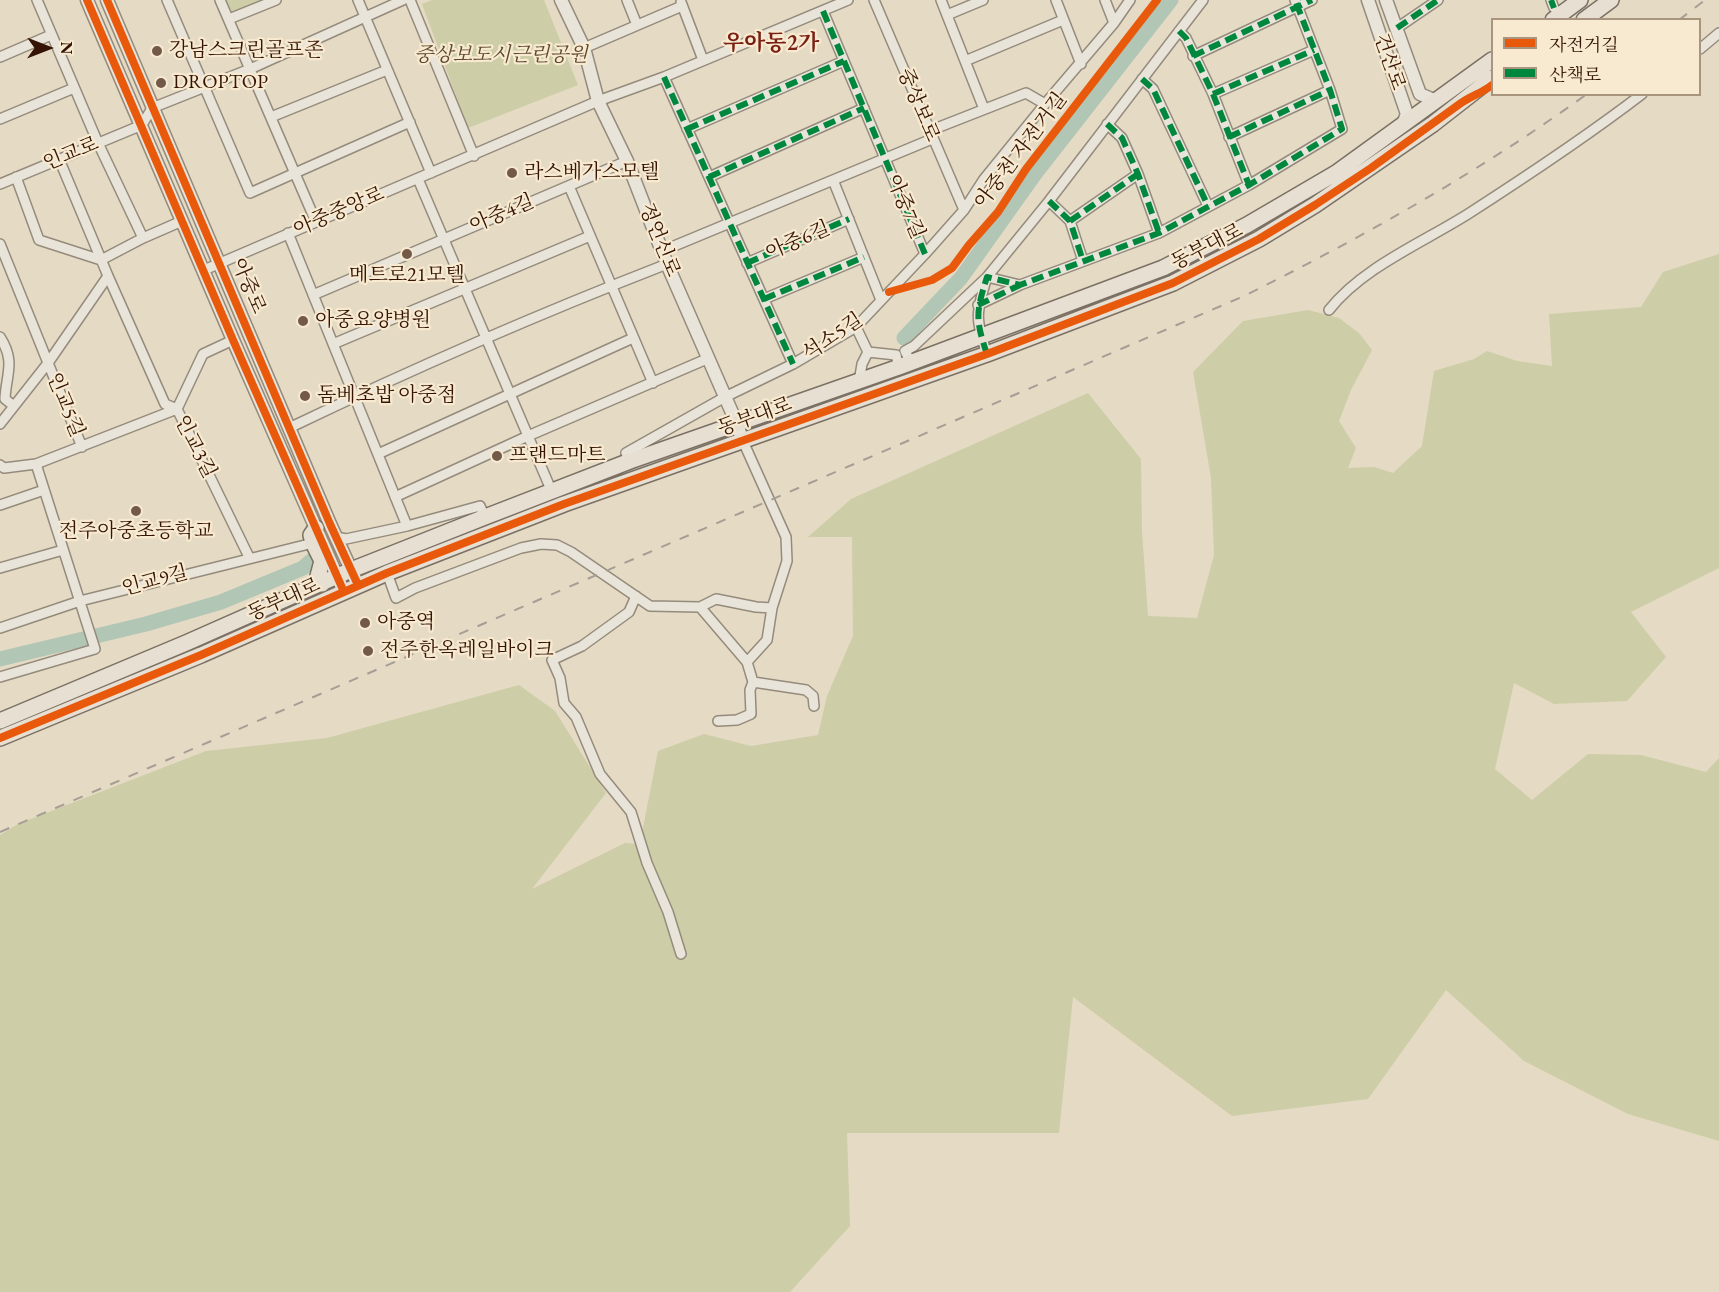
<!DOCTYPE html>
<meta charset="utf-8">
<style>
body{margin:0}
#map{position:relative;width:1719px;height:1292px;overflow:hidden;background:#e5dac4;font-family:"EB Garamond","Noto Serif KR",serif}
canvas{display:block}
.legend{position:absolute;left:1491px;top:18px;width:210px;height:78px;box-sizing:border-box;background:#f7ead0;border:2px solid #a9947f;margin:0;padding:8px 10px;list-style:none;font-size:18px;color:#351405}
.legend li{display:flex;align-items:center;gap:12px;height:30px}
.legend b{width:30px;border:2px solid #a9947f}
.north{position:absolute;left:18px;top:18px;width:60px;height:60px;-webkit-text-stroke:4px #f7ead0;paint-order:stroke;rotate:90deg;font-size:16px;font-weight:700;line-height:24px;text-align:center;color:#351405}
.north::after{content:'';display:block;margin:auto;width:21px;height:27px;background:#351405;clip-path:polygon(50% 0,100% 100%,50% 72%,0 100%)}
</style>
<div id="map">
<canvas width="1719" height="1292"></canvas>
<ul class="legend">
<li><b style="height:8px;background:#e8590c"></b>자전거길</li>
<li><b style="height:8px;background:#00873e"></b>산책로</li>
</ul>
<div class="north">N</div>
</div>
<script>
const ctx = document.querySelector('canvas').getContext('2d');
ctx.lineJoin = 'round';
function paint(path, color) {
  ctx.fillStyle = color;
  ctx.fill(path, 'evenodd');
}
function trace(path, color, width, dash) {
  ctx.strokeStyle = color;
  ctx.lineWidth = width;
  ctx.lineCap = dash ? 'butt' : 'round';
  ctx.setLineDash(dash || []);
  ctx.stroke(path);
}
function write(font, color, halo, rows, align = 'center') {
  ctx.font = font + ' "EB Garamond","Noto Serif KR",serif';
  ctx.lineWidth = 4.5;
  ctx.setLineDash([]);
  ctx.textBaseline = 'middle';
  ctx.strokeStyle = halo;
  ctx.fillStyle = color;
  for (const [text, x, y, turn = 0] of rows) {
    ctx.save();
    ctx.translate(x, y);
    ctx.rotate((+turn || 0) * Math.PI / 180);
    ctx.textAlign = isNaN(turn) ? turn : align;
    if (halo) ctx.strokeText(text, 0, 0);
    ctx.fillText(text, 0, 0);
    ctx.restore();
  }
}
const green = new Path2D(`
 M220,0h56l-47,19z
 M432,0h112l34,85 -110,43 -46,-124z
 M1719,254v314l-88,44 35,45 -39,44 -73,3 -40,-21 -19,86 37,31 56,-46 53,1 65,17 13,-14v383l-91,-27 -104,-53 -78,-71 -78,109 -136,17 -159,-119 -14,136h-212l3,93 -60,66h-790v-457l18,-11 188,-73 121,-13 192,-53 36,26 51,82 -74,96 93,-46 13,1 4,-11 16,-82 46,-17 47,12 67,-11 9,-39 26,-60 -1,-99h-44l43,-38 237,-106 53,66 1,72 6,85 49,2 17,-63 -3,-77 -18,-106 50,-51 65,-11 31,8 20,15 13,17 -21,40 -12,31 17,27 -8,20 26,-1 19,6 29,-27 12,-75 40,-12 13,-8 30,10 35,5 -3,-52 92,-7 22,-35z`);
const river = new Path2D(`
 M904,338l57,-60 74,-104 136,-174
 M0,659l146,-35 75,-22 82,-34 8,-7`);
const minor = new Path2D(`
 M37,0l61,143 45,95
 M167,0l83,193 160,-71
 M220,0l96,222
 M358,0l73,173
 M410,0l64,156
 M627,0l10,25
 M874,0l90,210
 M941,0l43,109
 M1056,0l25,64
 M1105,0l9,23
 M1551,0l3,8
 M681,2l22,58
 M823,11l102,243
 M947,15l36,-15
 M229,19l47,-19
 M1397,28l41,-28
 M1179,31l7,7 27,56 36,91
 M584,48l98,-42
 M1700,49l19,-16
 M1193,56l119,-56
 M0,57l51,-22
 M965,61l98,-41
 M664,77l129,287
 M1142,79l11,10 55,117
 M1213,94l101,-44
 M271,117l116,-47
 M0,119l74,-31
 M1107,124l15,14 16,36 21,59
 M687,129l157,-68
 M929,131l97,-38 19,11
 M1229,137l101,-47
 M59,159l49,117 57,128 12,5 72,148
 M16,177l23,63 62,20 42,-22 39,-17
 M709,177l155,-69
 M418,179l134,313
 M833,180l48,120
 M0,184l142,-59 10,-17 98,-39 153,-69
 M569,186l84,197
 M1049,201l21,20 13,40
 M1070,221l68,-47
 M288,233l119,293
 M0,244l82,203
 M662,251l270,-112
 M747,263l102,-44
 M204,270l394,-169 66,-24 184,-77
 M313,295l314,-134
 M764,299l100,-42
 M978,305l42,-20
 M1329,310c34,-43 93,-67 139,-96 59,-38 118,-77 174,-120
 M856,327l12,25
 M0,337c16,25 6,37 5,62l9,7
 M333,344l257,-108
 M868,352l28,3 3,12
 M987,354c-12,-35 -11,-42 0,-77l33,8 139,-52 90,-48 93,-56 -12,-39 -35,-90
 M911,363l-6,-12 9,-5 73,-69 62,-76 154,-201
 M859,382l3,-18 6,-12
 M0,424l48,-61 60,-87
 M289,428c123,-59 252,-115 378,-164
 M378,454l255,-116
 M630,461l-4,-8 99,-56 68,-33 63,-37 69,-73 39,-44 20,-31 61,-75 69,-81 16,-23
 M0,465l4,3 32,-4 141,-55 26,-55 30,-14
 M395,497l133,-61 181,-78
 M0,505l44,-15
 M336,537l10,2 61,-13 73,-20 5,11
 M0,568l63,-18
 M387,573l9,25 19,-10 106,-40 20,-4 16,1 14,7 79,54 50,1 16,-8 40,8 16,1 15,-47 -1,-24 -44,-98
 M636,596l-7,16 -47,34 -30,14 8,18 4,25 12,14 24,57 31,38 16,51 21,49 13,42
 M700,607l47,55 6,20 -3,8 1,24 -14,6 -19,1
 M0,628l80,-27 233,-58
 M747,662l20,-22 5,-32
 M0,677l95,-28 -59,-185
 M753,682l53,8 7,6 1,10`);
const tertiary = new Path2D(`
 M87,0l146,340 111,252
 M107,0l223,524 28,61
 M561,0l23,48 14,53 29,60 40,103 70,160 5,15
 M1368,0l39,114 -4,10
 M1386,0l34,94 16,7`);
const primary = new Path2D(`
 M1553,20l27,-20
 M1584,20l27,-20
 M316,528l-5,7 2,8 9,18 -4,15 4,8
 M0,721l186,-78 165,-73 134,-53 145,-56 269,-94 264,-99 84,-43 89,-52 156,-113
 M0,738l201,-83 186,-82 177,-69 423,-150 186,-71 86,-44 56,-34 118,-81 59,-46`);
const rail = new Path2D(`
 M1679,20l26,-20
 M0,832l1244,-536c119,-59 235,-124 343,-202`);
const quiet = new Path2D(`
 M1551,0l3,8
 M823,11l102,243
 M1397,28l41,-28
 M1179,31l7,7 27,56 36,91
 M1193,56l119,-56
 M664,77l129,287
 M1142,79l11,10 55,117
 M1213,94l101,-44
 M1107,124l15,14 16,36 21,59
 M687,129l157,-68
 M1229,137l101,-47
 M709,177l155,-69
 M1049,201l21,20 13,40
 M1070,221l68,-47
 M747,263l102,-44
 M764,299l100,-42
 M978,305l42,-20
 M987,354c-12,-35 -11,-42 0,-77l33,8 139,-52 90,-48 93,-56 -12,-39 -35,-90`);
const cycleway = new Path2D(`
 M87,0l146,340 111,252
 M107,0l223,524 28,61
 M889,292l43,-12 20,-12 17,-23 29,-33 28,-43 131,-169
 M0,738l201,-83 186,-82 177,-69 423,-150 186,-71 86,-44 56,-34 56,-37 90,-65c10,-7 21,-10 31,-18`);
const markers = [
 [157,51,6,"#735948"],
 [161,83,6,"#735948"],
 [512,173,6,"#735948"],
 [407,254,6,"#735948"],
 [303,321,6,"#735948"],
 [305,396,6,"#735948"],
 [497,456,6,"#735948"],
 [136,511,6,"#735948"],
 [365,623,6,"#735948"],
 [368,651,6,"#735948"]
];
const poiNames = [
 ["강남스크린골프존",169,51],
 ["DROPTOP",173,83],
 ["라스베가스모텔",524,173],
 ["메트로21모텔",407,276,"center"],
 ["아중요양병원",315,321],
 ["돔베초밥 아중점",317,396],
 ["프랜드마트",509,456],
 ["전주아중초등학교",136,532,"center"],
 ["아중역",377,623],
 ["전주한옥레일바이크",380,651]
];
const parkNames = [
 ["중상보도시근린공원",501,56]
];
const streetNames = [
 ["건산로",1389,62,71],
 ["중상보로",918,105,67],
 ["아중천 자전거길",1021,151,-53],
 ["인교로",71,154,-22],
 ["아중7길",905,207,67],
 ["아중중앙로",339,212,-23],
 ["아중4길",502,214,-23],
 ["정언신로",659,240,68],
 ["아중6길",798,241,-23],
 ["동부대로",1207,247,-27],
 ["아중로",248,286,67],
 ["석소5길",833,337,-34],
 ["인교5길",65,405,68],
 ["동부대로",755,417,-20],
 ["인교3길",195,447,63],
 ["인교9길",155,581,-15],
 ["동부대로",284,600,-24]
];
const quarterNames = [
 ["우아동2가",771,44]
];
paint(green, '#cdcda7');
trace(river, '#b1c6b4', 15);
trace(minor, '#958b7c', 12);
trace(tertiary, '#958b7c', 15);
trace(primary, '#7b7064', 18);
trace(minor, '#e9e4d9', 9);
trace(tertiary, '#e9e4d9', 12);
trace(primary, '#e6dfd2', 15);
trace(rail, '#a69e95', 2, [10, 10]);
trace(quiet, '#00873e', 6, [12, 6]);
trace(cycleway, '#e8590c', 8);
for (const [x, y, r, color] of markers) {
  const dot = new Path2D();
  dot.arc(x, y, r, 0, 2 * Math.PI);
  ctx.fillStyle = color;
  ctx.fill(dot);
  trace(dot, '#f7ead0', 2);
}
write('20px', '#351405', '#f7ead0', poiNames, 'left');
write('italic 20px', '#5d482e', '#f7ead0', parkNames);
write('20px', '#351405', '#f7ead0', streetNames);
write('bold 22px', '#7a1f14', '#f7ead0', quarterNames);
</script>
